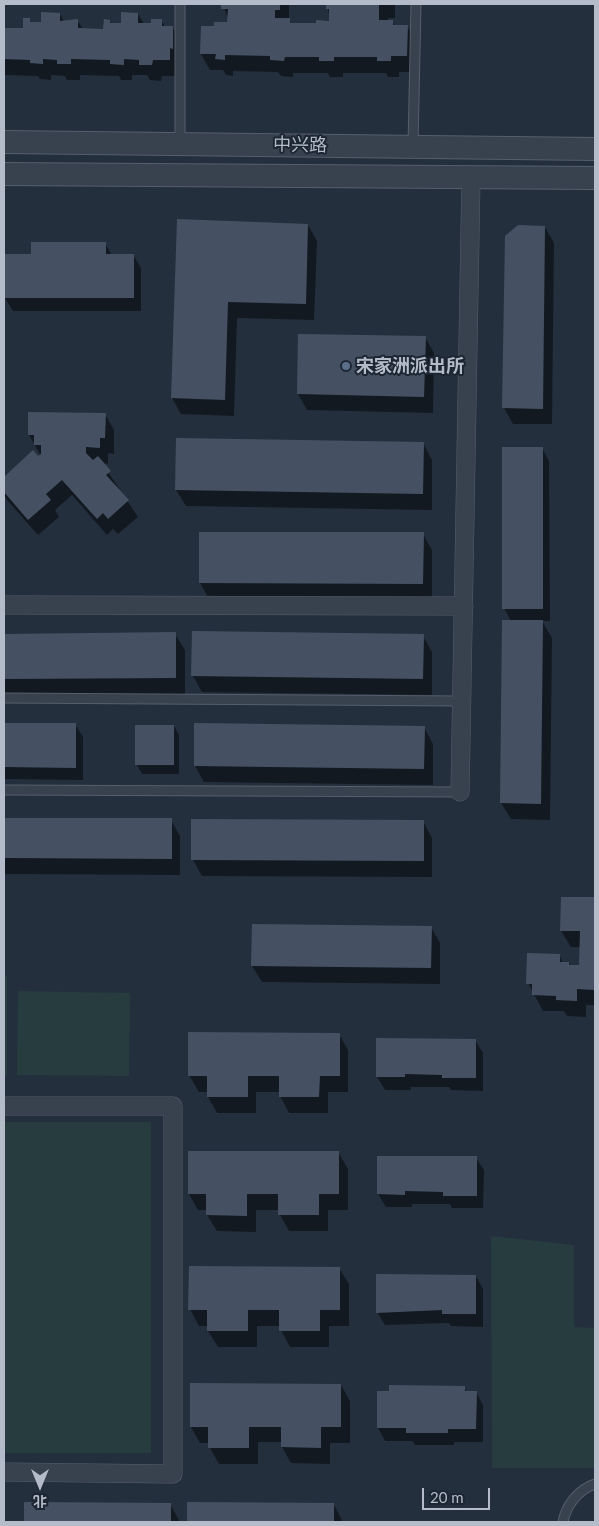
<!DOCTYPE html>
<meta charset="utf-8">
<style>
body{margin:0}
#map{position:relative;width:599px;height:1526px;overflow:hidden;background:#242f3e;font-family:Lato,"Noto Sans SC",sans-serif}
canvas{display:block}
.frame{position:absolute;inset:0;border:5px solid #b4bcc9;pointer-events:none}
.north{position:absolute;left:15px;top:1461px;width:50px;height:50px;-webkit-text-stroke:4px #1d2633;paint-order:stroke;rotate:180deg;font-size:14px;font-weight:700;line-height:20px;text-align:center;color:#b4bcc9}
.north::after{content:'';display:block;margin:auto;width:18px;height:22px;background:#b4bcc9;clip-path:polygon(50% 0,100% 100%,50% 72%,0 100%)}
.scale{position:absolute;left:422px;top:1488px;width:68px;height:22px;box-sizing:border-box;border:2px solid #b4bcc9;border-top:0;padding-left:6px;font-size:15px;line-height:18px;white-space:nowrap;color:#b4bcc9;-webkit-text-stroke:4px #1d2633;paint-order:stroke}
</style>
<div id="map">
<canvas width="599" height="1526"></canvas>
<div class="frame"></div>
<div class="north">北</div>
<div class="scale">20 m</div>
</div>
<script>
const ctx = document.querySelector('canvas').getContext('2d');
ctx.lineJoin = 'round';
function paint(path, color) {
  ctx.fillStyle = color;
  ctx.fill(path, 'evenodd');
}
function trace(path, color, width, dash) {
  ctx.strokeStyle = color;
  ctx.lineWidth = width;
  ctx.lineCap = dash ? 'butt' : 'round';
  ctx.setLineDash(dash || []);
  ctx.stroke(path);
}
function write(font, color, halo, rows, align = 'center') {
  ctx.font = font + ' Lato,"Noto Sans SC",sans-serif';
  ctx.lineWidth = 4;
  ctx.setLineDash([]);
  ctx.textBaseline = 'middle';
  ctx.strokeStyle = halo;
  ctx.fillStyle = color;
  for (const [text, x, y, turn = 0] of rows) {
    ctx.save();
    ctx.translate(x, y);
    ctx.rotate((+turn || 0) * Math.PI / 180);
    ctx.textAlign = isNaN(turn) ? turn : align;
    if (halo) ctx.strokeText(text, 0, 0);
    ctx.fillText(text, 0, 0);
    ctx.restore();
  }
}
const green = new Path2D(`
 M4,976h3v101l-3,-1z
 M18,991l112,2 -1,83 -112,-1z
 M4,1122h147v331h-147z
 M491,1236l83,9v82l21,1v140h-103z`);
const shadow = new Path2D(`
 M223,4h66v15l2,5 26,1 13,-3 -3,-18h68v14h-7v3h4l3,5h12l9,16v30h-17v5h-11l-2,-4h-43v4h-13l-2,-4h-35v4l-12,-1 -3,-4 -45,-1v5l-7,-1 -3,-5h-13l-9,-16 14,-27 14,-4z
 M60,14l4,8 13,-2 6,9 22,1 5,-9 2,3h10l16,-10 6,10 8,1 9,-5 4,7 8,1 9,16 -4,32h-16l-1,5 -11,-1 -3,-5h-15v5h-11l-2,-4 -39,-1v5h-13l-2,-4 -14,-1v5l-11,-1 -2,-3 -34,-1v-46l20,1 5,-11 2,4 11,1z
 M178,221l130,4 9,16 -3,79 -77,-2 -3,98 -53,-2 -9,-16z
 M545,227l9,16 -2,181h-39l-9,-16z
 M105,243l7,13h22l7,12v43h-128l-8,-13 27,-43z
 M299,335l126,2 9,16 -1,60 -126,-3 -9,-16z
 M105,414l9,16v24l-6,-1v11l-6,-1 36,54 -20,17 -5,-5 -6,6 -35,-40 -17,15 4,7 -21,18 -31,-35 -3,-5v-17l29,-26 4,5 4,-1 -12,-21z
 M423,443l9,17v50l-246,-4 -10,-16z
 M542,448l7,13 1,160h-8l10,17 -2,182 -39,-1 -10,-16 2,-182h8l-7,-13z
 M423,534l9,16v50l-223,-1 -9,-16z
 M175,634l10,16v44l-181,1v-60z
 M423,636l9,16v43l-230,-3 -9,-16z
 M4,724h71l8,13v43l-79,-1z
 M174,726l5,9v39h-37l-5,-9z
 M424,727l9,17v41l-229,-3 -9,-16z
 M4,819l167,1 9,16v39l-176,-1z
 M423,821l9,17v39l-230,-1 -9,-16z
 M562,898l33,1v106h-9v12l-19,-1 -3,-5h-21l-15,-28 31,-28 4,8h6l2,4h9v-20h-9l-10,-16z
 M431,927l9,16v41l-178,-2 -10,-16z
 M339,1034l9,16v42h-20v21h-39l-9,-17v-4h-24v21h-39l-9,-16v-5h-9l-10,-17z
 M475,1040l8,13v38l-32,-1 -2,-3h-38v3h-26l-8,-13z
 M338,1152l10,17v41h-20v21h-39l-9,-16v-5h-24v22l-39,-1 -10,-16v-5h-9l-9,-16z
 M378,1157l98,1 8,12 -1,38h-31l-2,-4h-38v3h-26l-8,-13z
 M339,1268l10,16v42h-20v21h-39l-9,-17v-4h-24v21h-39l-10,-16v-5h-9l-9,-17z
 M476,1276l7,13v38l-32,-1 -2,-3 -64,2 -8,-13z
 M341,1385l9,16v42h-20v21l-39,-1 -9,-16v-5h-24v22h-39l-9,-16v-5h-10l-9,-16z
 M464,1387l3,5h9l7,13v37h-29v3h-39l-2,-4h-28l-7,-13v-36z
 M25,1503l145,1 10,18h-155z
 M188,1504l146,1 9,17h-155z`);
const building = new Path2D(`
 M221,4h59v6h-5v8h15v5h26v-3l13,1v-12h-3v-5h53v16h14v5h15l-1,31h-16v5h-14v-4h-43v4h-15v-4h-34l-1,4 -14,-1v-4l-45,-1v5l-10,-1 1,-5h-16l1,-28h13v-4h13l1,-13h-7z
 M41,12l19,1v8l18,-2v9l25,1 1,-10 6,1v3h11v-11l17,1v10h13v-4h11v7h11v23l-3,-1v12h-17l-1,5h-13v-5l-15,-1v6l-14,-1v-4l-39,-1v5h-14v-4l-14,-1v5l-13,-1v-3l-26,-1v-31h19v-10h7v4h11z
 M177,219l131,5 -2,80 -78,-2 -3,98 -54,-2z
 M518,225l27,1 -2,183 -41,-1 3,-172z
 M31,242h75v12h28v44h-130v-44h27z
 M298,334l128,2 -2,61 -127,-3z
 M28,412l78,1 -1,25h-5v10l-14,-1v6l7,7 5,-4 13,15 -5,4 23,25 -21,19 -5,-6 -6,6 -35,-39 -16,14 5,6 -23,20 -24,-28v-15l29,-27 5,6 3,-2v-9h-7v-10h-6z
 M176,438l248,4 -1,52 -248,-4z
 M502,447h41v162h-41z
 M199,532h225l-1,52 -224,-1z
 M502,620h41l-2,184 -41,-1z
 M192,631l232,3 -1,45 -232,-3z
 M176,632v46l-172,1v-45z
 M4,723h72v45l-72,-1z
 M194,723l231,3 -1,43 -230,-3z
 M135,725h39v40h-39z
 M4,818h168v41l-168,-1z
 M191,819l233,1v41l-233,-1z
 M561,897h34v93l-18,-1v12l-21,-1v-4l-24,-1v-11h-6l1,-31 33,1v8h9v3h10l1,-34h-20z
 M252,924l180,2 -1,42 -180,-2z
 M188,1032l152,1v43h-20l-1,21h-40v-21h-31v21h-41v-21h-19z
 M376,1038l100,1v39h-34v-3l-37,-1v3h-29z
 M188,1151h151v43h-20v21h-41v-21h-31v22l-41,-1v-21h-18z
 M377,1156h100v40h-34v-4l-38,-1v4l-28,-1z
 M189,1266l151,1v43h-20v21h-41v-21h-31v21h-41v-21h-19z
 M376,1274l100,1v39h-34v-4l-66,3z
 M190,1383l151,1v43h-20v21l-40,-1v-20h-32v21h-41v-21h-18z
 M389,1385l76,1v5h12l-1,38h-28v4h-42v-5h-29v-37h12z
 M24,1502l147,1v19h-147z
 M187,1502l147,1v19h-147z`);
const service = new Path2D(`
 M180,4v140
 M413,146l3,-142
 M4,698l458,3
 M4,790l456,2
 M563,1522c3,-17 16,-33 32,-38`);
const minor = new Path2D(`
 M4,605l460,1
 M460,792l11,-615
 M4,1106h169v368l-169,-2`);
const tertiary = new Path2D(`
 M4,142l591,7
 M4,174l591,4`);
const markers = [
 [346,366,5,"#5c6f8a"]
];
const streetNames = [
 ["中兴路",300,145,1]
];
const poiNames = [
 ["宋家洲派出所",356,366]
];
paint(green, '#263c3f');
paint(shadow, '#0007');
paint(building, '#455162');
trace(service, '#565f6c', 11);
trace(minor, '#565f6c', 19);
trace(tertiary, '#565f6c', 24);
trace(service, '#38414e', 9);
trace(minor, '#38414e', 18);
trace(tertiary, '#38414e', 22);
for (const [x, y, r, color] of markers) {
  const dot = new Path2D();
  dot.arc(x, y, r, 0, 2 * Math.PI);
  ctx.fillStyle = color;
  ctx.fill(dot);
  trace(dot, '#1d2633', 2);
}
write('18px', '#b4bcc9', '#1d2633', streetNames);
write('bold 18px', '#b4bcc9', '#1d2633', poiNames, 'left');
</script>
